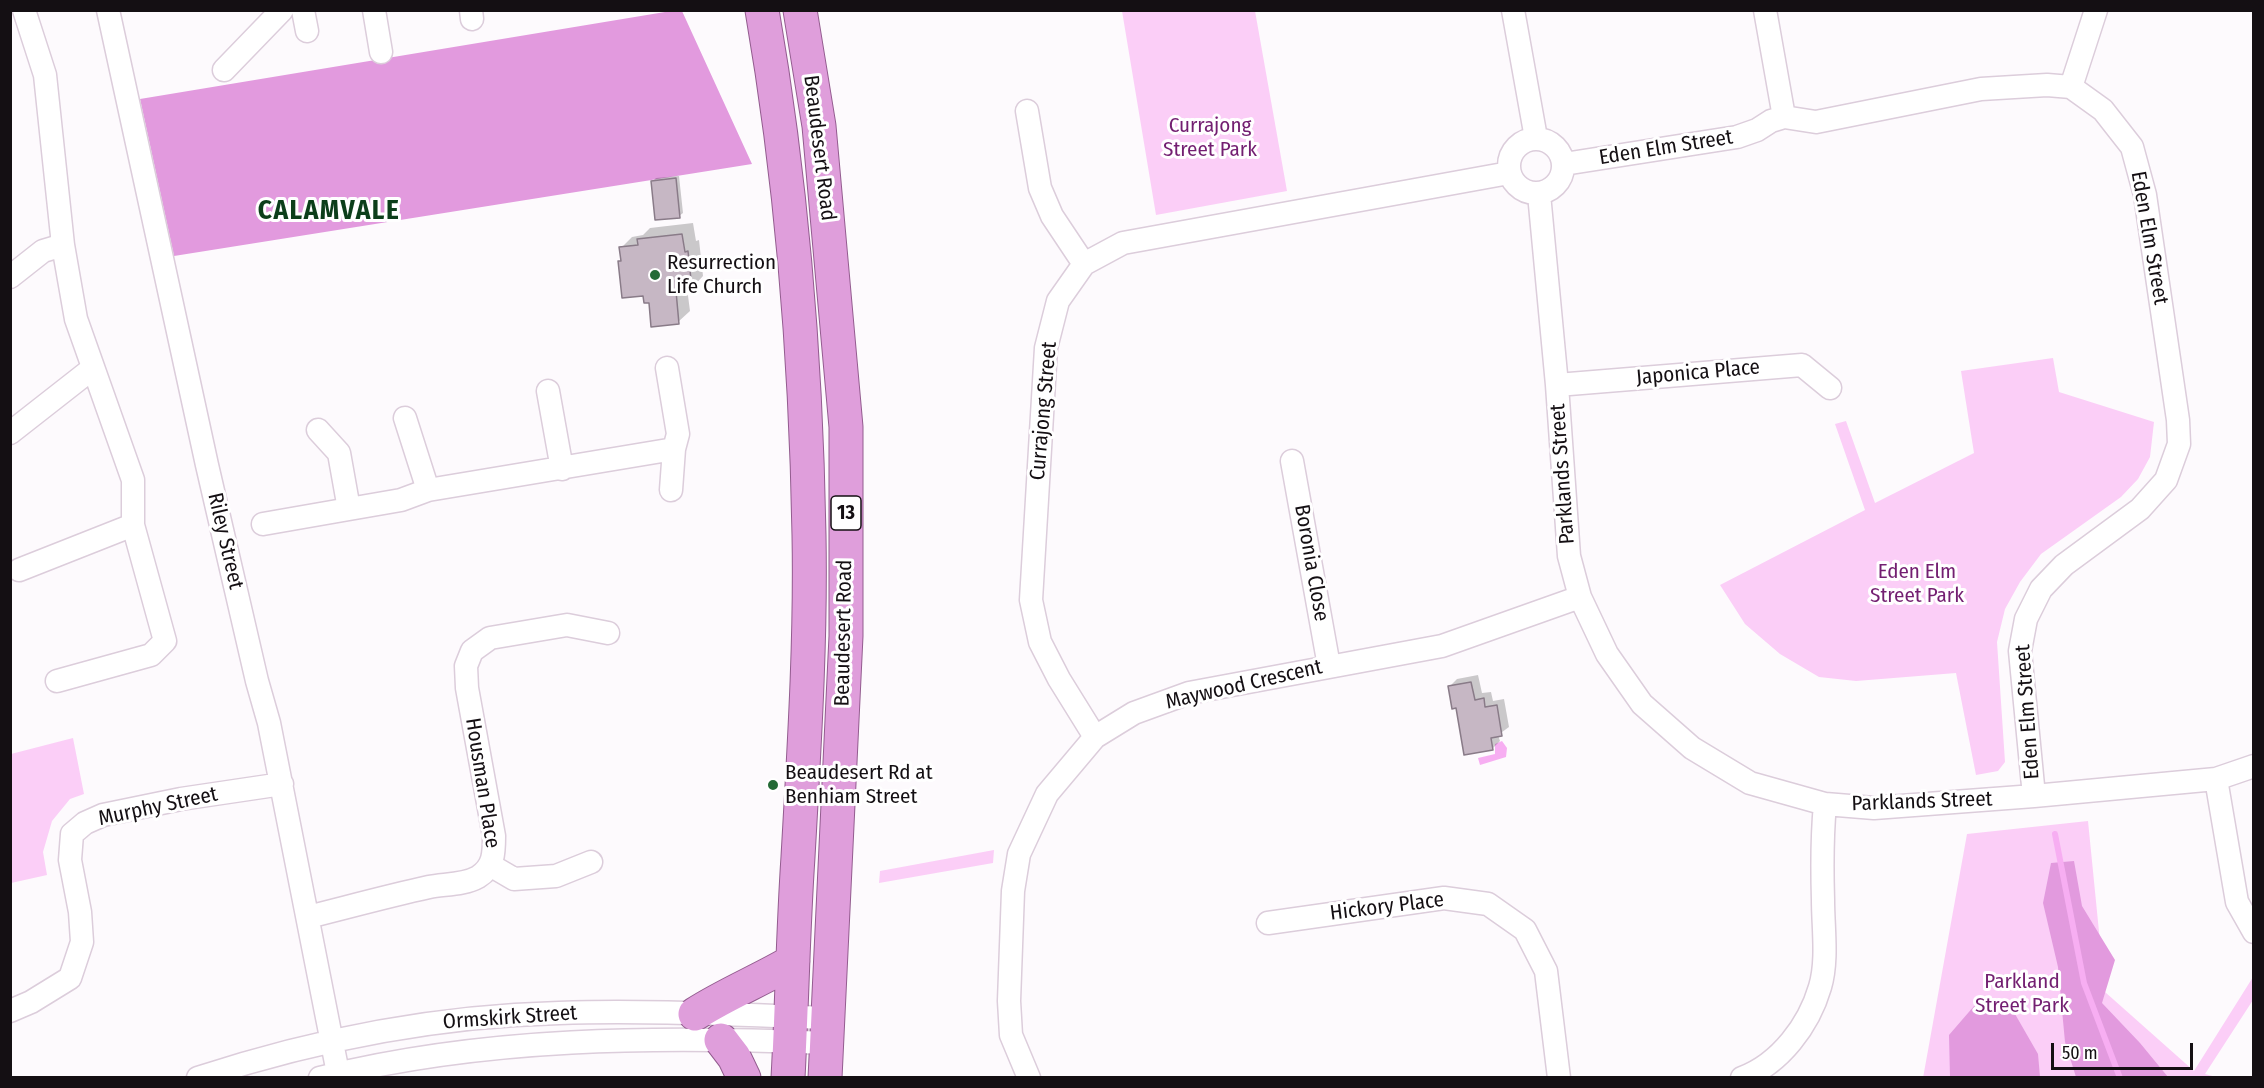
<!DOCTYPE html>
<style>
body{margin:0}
#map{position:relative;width:2264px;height:1088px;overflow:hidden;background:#fdfafd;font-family:"Fira Sans Condensed",sans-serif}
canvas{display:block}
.frame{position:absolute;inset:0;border:12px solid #140f13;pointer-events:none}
.scale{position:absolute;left:2051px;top:1043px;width:142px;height:27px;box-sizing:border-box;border:3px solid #140f13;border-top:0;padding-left:8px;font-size:18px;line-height:21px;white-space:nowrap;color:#140f13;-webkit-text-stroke:4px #fff;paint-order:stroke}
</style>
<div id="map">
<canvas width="2264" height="1088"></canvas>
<div class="frame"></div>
<div class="scale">50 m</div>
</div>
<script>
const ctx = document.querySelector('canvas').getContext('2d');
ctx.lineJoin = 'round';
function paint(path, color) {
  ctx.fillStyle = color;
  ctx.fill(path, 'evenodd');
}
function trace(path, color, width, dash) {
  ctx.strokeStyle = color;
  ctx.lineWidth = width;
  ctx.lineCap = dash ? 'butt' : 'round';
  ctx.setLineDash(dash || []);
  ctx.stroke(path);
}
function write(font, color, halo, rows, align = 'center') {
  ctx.font = font + ' "Fira Sans Condensed",sans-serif';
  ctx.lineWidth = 6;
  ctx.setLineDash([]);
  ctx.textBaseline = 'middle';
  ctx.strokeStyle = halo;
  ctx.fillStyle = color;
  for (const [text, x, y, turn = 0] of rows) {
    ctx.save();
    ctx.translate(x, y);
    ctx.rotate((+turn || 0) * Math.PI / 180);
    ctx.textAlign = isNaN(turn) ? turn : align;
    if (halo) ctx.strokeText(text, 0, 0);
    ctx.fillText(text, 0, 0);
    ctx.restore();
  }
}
const green = new Path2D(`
 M1122,11h133l32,180 -131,24z
 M2053,358l6,34 95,30 -4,35 -12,22 -17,18 -80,57 -21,28 -15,27 -8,33 8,120 -7,9 -22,4 -20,-102 -100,8 -37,-4 -39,-23 -35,-30 -25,-39 145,-75 -30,-86 11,-3 29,82 99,-50 -13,-82z
 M73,738l11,56 -14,5 -18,22 -9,31 4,23 -36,8v-129z
 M2088,821l17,171 89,79 59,-94v23l-48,74 11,3 -293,1 44,-244z
 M994,850l-1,13 -114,20 1,-12z`);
const forest = new Path2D(`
 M671,11h11l70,153 -578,92 -34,-157z
 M2074,861l8,45 33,54 -13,43 38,40 28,34h-92l-11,-35 -7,-75 -15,-64 8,-40z
 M1981,998l34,16 23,40 2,23h-90l-1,-42z`);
const water = new Path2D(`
 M1502,741l5,7 -1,9 -26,8 -2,-7 17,-4v-10z`);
const shadow = new Path2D(`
 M679,176l4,37 -4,3 -27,-34 4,-4z
 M693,223l3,18 3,-1 4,36 -11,12h-5l3,23 -12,11 -28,-21 -31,-39 3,-3 -1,-11 11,-11 11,-2 7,-7z
 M1478,675l4,18 9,-1 2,9 11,-2 5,28 -11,8 2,6 -8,8 -35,-43 -7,-20 7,-7z`);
const stream = new Path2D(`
 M2055,834l29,149 36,95`);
const building = new Path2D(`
 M676,178l4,40 -25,2 -4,-39z
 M682,234l3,18 3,-1 4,38 -16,2 3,33 -28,3 -2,-24h-5l-1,-7 -21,2 -4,-37h3l-2,-14 19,-2 -1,-6z
 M1471,682l4,18 9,-2 1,9 12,-2 5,31 -11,2 2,12 -29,5 -8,-47 -4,1 -4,-23z`);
const minor = new Path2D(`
 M24,10l21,65 18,170 13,74 57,161v45l32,116 -14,14 -94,26
 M108,10l99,455 50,216 12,42 69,350
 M303,10l4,21
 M374,10l7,42
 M471,10l1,9
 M1513,10l23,128
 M1765,10l19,107
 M224,70l58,-60
 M2071,87l25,-77
 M1027,111l13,77 12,28 32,48
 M1509 166a27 27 0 1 1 54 0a27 27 0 1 1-54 0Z
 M1564,164l173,-27 20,-7 14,-9 13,-4 32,5 165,-33 66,-4 24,2 32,23 29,37 13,48 33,225 1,24 -13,36 -26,29 -76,56 -23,24 -15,30 -6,32 14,145
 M1539,194l18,191 12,171 11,41 27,57 35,50 50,44 58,35 75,21 49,4 160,-12 182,-17 38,-13
 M10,277l33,-26 20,-6
 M667,368l11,66 -4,15 -3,41
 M1557,385l245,-20 28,23
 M548,391l14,78
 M405,418l23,72
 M318,430l21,23 10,56 52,-9 27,-10 246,-41
 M10,433l83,-65
 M1292,461l37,205
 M263,524l86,-15
 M19,570l114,-45
 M1095,737l-36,-58 -19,-37 -9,-42 15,-252 12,-47 26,-37 39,-21 386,-70
 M2216,779l21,123 17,30
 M490,865l24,14 42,-3 35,-14
 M308,917c40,-10 80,-21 121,-30 15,-3 35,-2 49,-10 16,-10 16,-24 16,-41l-27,-148 -1,-22 6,-15 18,-13 77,-13 41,8
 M1268,923l176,-25 44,6 37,26 21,41 13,107
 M10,1011l21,-9 39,-24 12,-36 -2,-30 -10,-52 2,-26 13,-11 18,-8 78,-16 101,-15
 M198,1078c116,-38 239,-62 361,-65 90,-3 180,2 269,5
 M320,1078c164,-41 338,-42 506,-35
 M1029,1078l-18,-43 -2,-34 4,-110 6,-37 28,-60 48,-57 39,-24 55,-20 253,-47 138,-49
 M1742,1078c38,-14 67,-53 78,-91 8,-27 3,-59 3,-87 -1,-33 -1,-64 2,-96`);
const trunk = new Path2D(`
 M762,10c30,173 44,350 47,525 2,107 -5,215 -11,322 -5,74 -6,147 -10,221
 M800,10l19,116 27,301v209l-21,442
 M695,1014c31,-20 66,-34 98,-53
 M721,1040l13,17 10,21`);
const markers = [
 [655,275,6,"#246a36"],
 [773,785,6,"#246a36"]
];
const shields = [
 [846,513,30]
];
const shieldNames = [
 ["13",846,513]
];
const parkNames = [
 ["Currajong",1210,126],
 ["Street Park",1210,150],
 ["Eden Elm",1917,572],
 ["Street Park",1917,596],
 ["Parkland",2022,982],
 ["Street Park",2022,1006]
];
const streetNames = [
 ["Beaudesert Road",819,148,83],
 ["Eden Elm Street",1666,148,-9],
 ["Eden Elm Street",2149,238,80],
 ["Japonica Place",1698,373,-5],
 ["Currajong Street",1044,411,-85],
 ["Parklands Street",1563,474,-94],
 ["Riley Street",225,541,77],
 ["Boronia Close",1311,563,80],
 ["Beaudesert Road",844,633,-89],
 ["Maywood Crescent",1244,685,-13],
 ["Eden Elm Street",2028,712,-94],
 ["Housman Place",482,783,81],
 ["Parklands Street",1922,802,-2],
 ["Murphy Street",158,807,-12],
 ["Hickory Place",1387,907,-7],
 ["Ormskirk Street",510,1018,-4]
];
const poiNames = [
 ["Resurrection",667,263],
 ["Life Church",667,287],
 ["Beaudesert Rd at",785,773],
 ["Benhiam Street",785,797]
];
const districtNames = [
 ["CALAMVALE",329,211]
];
paint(green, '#fbcef7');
paint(forest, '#e29ade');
paint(water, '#f7aef2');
paint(shadow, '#0003');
trace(stream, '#f7aef2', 6);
paint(building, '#c6b7c4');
trace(building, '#897b88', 1.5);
trace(minor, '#dccddb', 25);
trace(trunk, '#935c8f', 35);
trace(minor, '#fff', 22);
trace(trunk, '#df9edb', 33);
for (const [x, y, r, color] of markers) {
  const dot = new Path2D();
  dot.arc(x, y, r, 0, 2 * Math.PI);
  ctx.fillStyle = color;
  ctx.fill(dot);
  trace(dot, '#fff', 2);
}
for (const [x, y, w] of shields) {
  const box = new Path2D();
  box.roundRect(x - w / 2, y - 17, w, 34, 4.5);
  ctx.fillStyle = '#fff';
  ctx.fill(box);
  trace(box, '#140f13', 1.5);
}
write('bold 20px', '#140f13', null, shieldNames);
write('21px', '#731f71', '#fff', parkNames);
write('21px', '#140f13', '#fff', streetNames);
write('21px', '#140f13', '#fff', poiNames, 'left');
ctx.letterSpacing = '1.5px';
write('bold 27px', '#0c3e1a', '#fff', districtNames);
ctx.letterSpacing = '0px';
</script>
